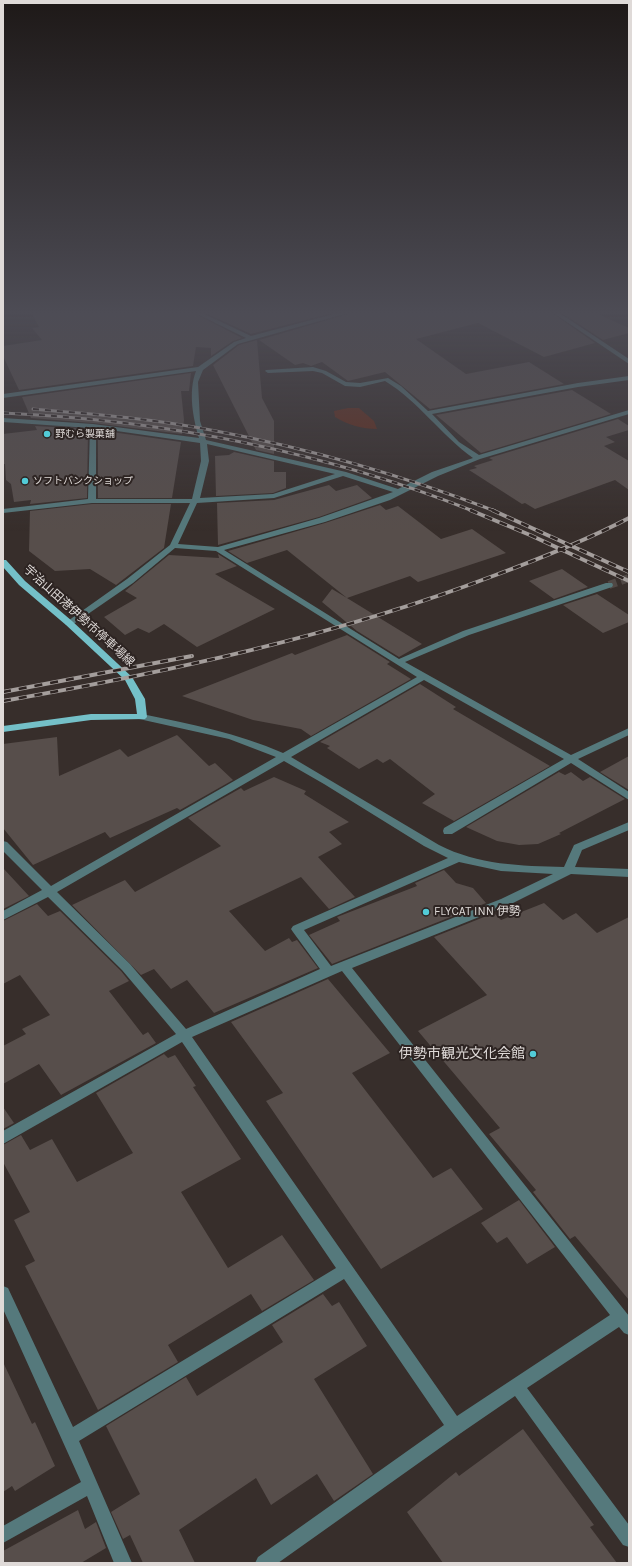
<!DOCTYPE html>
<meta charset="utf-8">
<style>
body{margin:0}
#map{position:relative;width:632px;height:1566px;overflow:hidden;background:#372e2b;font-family:Karla,sans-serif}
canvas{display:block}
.frame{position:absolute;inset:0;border:4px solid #dfdad8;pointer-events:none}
</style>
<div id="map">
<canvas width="632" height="1566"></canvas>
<div class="frame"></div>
</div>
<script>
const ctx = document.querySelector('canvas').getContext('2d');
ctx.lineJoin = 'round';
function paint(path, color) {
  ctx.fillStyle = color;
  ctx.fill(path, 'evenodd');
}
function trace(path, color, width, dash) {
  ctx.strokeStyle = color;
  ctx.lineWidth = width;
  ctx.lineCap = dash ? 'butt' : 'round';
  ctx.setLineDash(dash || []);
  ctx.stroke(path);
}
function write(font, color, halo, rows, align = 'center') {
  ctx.font = font + ' Karla,"Noto Sans JP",sans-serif';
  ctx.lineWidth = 4;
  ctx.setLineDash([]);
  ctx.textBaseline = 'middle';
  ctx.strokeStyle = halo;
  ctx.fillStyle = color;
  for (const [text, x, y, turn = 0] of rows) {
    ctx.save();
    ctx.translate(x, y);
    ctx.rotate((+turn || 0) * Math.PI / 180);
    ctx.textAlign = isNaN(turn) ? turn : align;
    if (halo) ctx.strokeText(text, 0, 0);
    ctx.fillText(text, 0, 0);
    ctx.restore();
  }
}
const green = new Path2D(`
 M348,408h11l15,13 3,8c-15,0 -29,-4 -42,-12l-1,-6z`);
const building = new Path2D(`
 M31,312h161l50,26 -9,3 -22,15v-8l-15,-1 -3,19 -174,24 -16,-34v-10l39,-6 -10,-12 7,-1z
 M203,312h134l-86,22z
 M350,312h201l44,31 -51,14 -66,-34 -62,16 50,35 63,-12 35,22 -134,25 -45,-37 -37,9 -26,-19 -11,4 -8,-3 -8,2 -36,-25 89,-26z
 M560,312h34l35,16v5l-26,7z
 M257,340l5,58 12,23v33l-18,-4 -43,-85 26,-20z
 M191,373l-2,18h-8l3,29 -2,14 -89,-11 -62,-5 -9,-21z
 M572,390l39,24 -130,39 -45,-38z
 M618,419l11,7v4l-23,7 9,5 -11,4 25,15v29l-14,-10 -80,29 -10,-6 -3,1 -53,-34 8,-2 -3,-2 19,-6 -4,-2z
 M35,426l53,3 -1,69 -57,6 1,-4 -17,2 -3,-18 -5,-4 -1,-16h-2v-30l34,-4z
 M98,430l83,12 -9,56h-74z
 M234,452l40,9v11h12v16l-13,5 -57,3 -1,-40 14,-1z
 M329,485l7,6 21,-6 15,13 -53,19 -101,28 -1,-42 57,-3z
 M92,504h79l-7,44 -48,37 -26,-16 -35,2 -26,-20 1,-40z
 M380,505l6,5 12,-4 43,33 31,-10 34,24 -88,29 -8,-6 -63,22 75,46 -23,13 -42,-26 -35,-29 10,-13 15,9 -60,-48 -40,13 -19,-12 97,-28z
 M218,554l19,12 -22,8 60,35 -78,38 -33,-23 -15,9 -11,-5 -13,7 -21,-18 33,-19 -12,-7 44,-36 50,3z
 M562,569l26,18 -34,12 -25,-18z
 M597,594l32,21v7l-26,11 -40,-28z
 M347,635l43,27 -3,2 24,15 -100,57 -10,-7 -48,-9 -71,-24 110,-43 3,2z
 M420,684l36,23 -3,2 97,57 -96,55 -32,-18 13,-9 -45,-35 -7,4 -6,-4 -18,10 -32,-21 3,-2 -10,-4z
 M177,735l32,31 6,-3 18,17 -53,30 -3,-2 -67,30 -5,-6 -72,33 -30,-37v-84l54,-7 2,39 61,-27 8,8z
 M629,756v34l-29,-18z
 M559,772l6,3 6,-3 12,9 7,-4 35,22 -66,34 2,1 -23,10 -19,1 -22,-4 -31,-14z
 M274,777l32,14 -2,3 45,28 -20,10 13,12 -24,13 37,40 -26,12 -28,-32 -72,34 36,40 24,-13 3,4 5,-2 21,28 -104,45 -27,-33 -16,9 -17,-20 -13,6 -69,-70 53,-25 10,12 86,-46 -33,-28 53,-30 3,3z
 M3,868l26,28 -26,13z
 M444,870l12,13 17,5 13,15 -154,61 -23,-29 31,-14 -3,-4 80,-31 -2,-3z
 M544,903l19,17 13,-7 21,20 32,-16v383l-54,-64 -5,3 -37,-47 3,-2 -47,-56 11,-6 -82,-97 69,-36 -53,-58 60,-24 7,7z
 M37,904l11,12 12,-5 61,60 8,10 -20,10 34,44 5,-3 8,11 -95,52 -22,-31 -36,20v-38l23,-12 -4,-5 28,-14 -30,-40 -17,9v-63z
 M328,979l62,74 -38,20 81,105 18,-10 32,41 -102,60 -115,-168 17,-8 -52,-71z
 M164,1054l4,4 7,-3 21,31 -3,1 48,72 -60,33 47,76 54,-33 32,45 -52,31 -11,-17 -83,51 10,17 -80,48 -73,-144 10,-5 -21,-41 16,-8 -27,-50v-17l18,-10 9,15 22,-11 25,43 56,-29 -37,-60z
 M3,1107l11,16 -11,6z
 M519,1200l36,47 -28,17 -20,-27 -10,6 -16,-20z
 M323,1294l9,12 7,-4 28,44 -53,33 59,95 -39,27 -17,-27 -46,31 -15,-27 -77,52 16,33h-52l-13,-28 -7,4 -12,-27 29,-18 -34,-68 80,-49 11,19 86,-54 -11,-17z
 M3,1362l29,62 3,-2 20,44 -40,25 -3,-5 -9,6z
 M523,1429l71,96 -4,2 27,36h-174l-36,-51 49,-40 3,4z
 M78,1510l7,19 11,-7 10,26 -25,15h-78v-12z`);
const minorTunnel = new Path2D(`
 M609,585l20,-7`);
const minor = new Path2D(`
 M193,312h7l51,24 90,-24h8l-1,1 -110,31 -35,26 -5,12 2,39 6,19 140,32 52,17 34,-17 41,-14c-32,-23 -55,-57 -88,-77l-25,6 -15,-1 -23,-13 -9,-2 -45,2 -3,-2 1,-1 47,-3 13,4 20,11 14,1 28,-5 13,8 27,25 150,-28 51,-7v4l-51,7 -146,27 27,28 20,13 150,-45v4l-149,45 -42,17 -48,24 -65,22 -101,28 175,109 64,-28 143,-48h6l1,2 -1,2 -143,48 -64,27 166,93 58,-27v7l-51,24 51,33v8l-58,-37 -119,71h-8l-1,-3 1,-3 120,-69 -140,-79 -133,77 148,88c39,20 82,21 125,22l10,-22 55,-23v8l-47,20 -7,17 54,2v8l-58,-3 -62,31 -157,63 277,348v19l-5,-2 -5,-6 -92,61 102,137v22l-6,-2 -108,-149 -54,37 -183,130h-23l3,-6 186,-132 -100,-146 -265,162 53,122h-18l-27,-67 -84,47v-17l78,-44 -78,-173v-23l5,2 65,139 263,-159 -154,-226 -179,102v-13l173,-97 -54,-64 -74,-73 -45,23v-9l39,-21 -39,-39v-10l4,1 44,44 225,-129 -47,-18 -90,-20 -2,-2 2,-2 3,-1c48,10 96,19 141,39l134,-76 -201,-126 -41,-3 -42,35 -61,42h-6l-1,-2 62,-44 43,-34 20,-42h-98l-89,10v-4l85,-10 2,-71 -87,-6v-4l90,6 106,14c-6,-20 -11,-46 -3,-67l-193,27v-4l195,-27 36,-25 12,-4zM96,428l104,15 1,18 -9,38h-96zM207,444l128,30 -62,20 -73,4 9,-37zM343,476l50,16 -74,26 -101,29 -40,-3 19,-41 77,-5zM284,761l40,23 100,62 24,12 -155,68 -2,3 2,3 27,37 -134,60 -56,-65 -73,-72zM459,862l42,9 52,3 -52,25 -170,67 -27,-36zM342,971l268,344 -153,101 -265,-379z
 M552,312h6l71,47v5z`);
const major = new Path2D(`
 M3,560h3l19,21 47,40 60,56 13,22 2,18 -2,2 -54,1 -88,12v-6l88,-12h46l-2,-15 -10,-19 -59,-55 -47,-40 -16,-18z`);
const railFar1 = new Path2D(`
 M33,409c61,5 123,10 183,22 96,18 188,45 279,80
 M3,413c161,7 319,38 470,98`);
const rail = new Path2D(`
 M470,510l60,25 99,46
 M492,510l137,62
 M3,692l189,-36
 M3,701c166,-29 332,-65 490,-125 46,-17 92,-35 136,-58`);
const markers = [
 [47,434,4,"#52cbd7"],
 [25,481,4,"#52cbd7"],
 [426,912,4,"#52cbd7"],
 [533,1054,4,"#52cbd7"]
];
const farPoinames = [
 ["野むら製菓舗",55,434],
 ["ソフトバンクショップ",33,481]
];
const streetNames = [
 ["宇治山田港伊勢市停車場線",79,616,42]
];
const poiNames = [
 ["FLYCAT INN 伊勢",434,912]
];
const nearPoinames = [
 ["伊勢市観光文化会館",525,1054]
];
paint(green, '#622b1a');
paint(building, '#574e4b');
trace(minorTunnel, '#504845', 8, [8, 4.5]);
paint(minor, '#55797c');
paint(major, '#74c0c8');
trace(railFar1, '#a49e9c', 3);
trace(rail, '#a49e9c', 4);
trace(railFar1, '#2d2422', 2, [6]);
trace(rail, '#2d2422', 2.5, [8]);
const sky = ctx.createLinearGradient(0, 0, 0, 531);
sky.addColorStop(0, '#1e1918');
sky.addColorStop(0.59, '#4d4c55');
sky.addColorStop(1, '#4d4c5500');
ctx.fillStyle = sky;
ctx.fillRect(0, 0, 632, 531);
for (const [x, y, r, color] of markers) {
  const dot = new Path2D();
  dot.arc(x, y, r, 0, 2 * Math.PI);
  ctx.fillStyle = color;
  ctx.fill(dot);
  trace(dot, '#2d2422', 1.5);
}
write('10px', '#dfdad8', '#2d2422', farPoinames, 'left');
write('12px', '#dfdad8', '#2d2422', streetNames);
write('12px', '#dfdad8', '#2d2422', poiNames, 'left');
write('14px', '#dfdad8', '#2d2422', nearPoinames, 'right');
</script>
